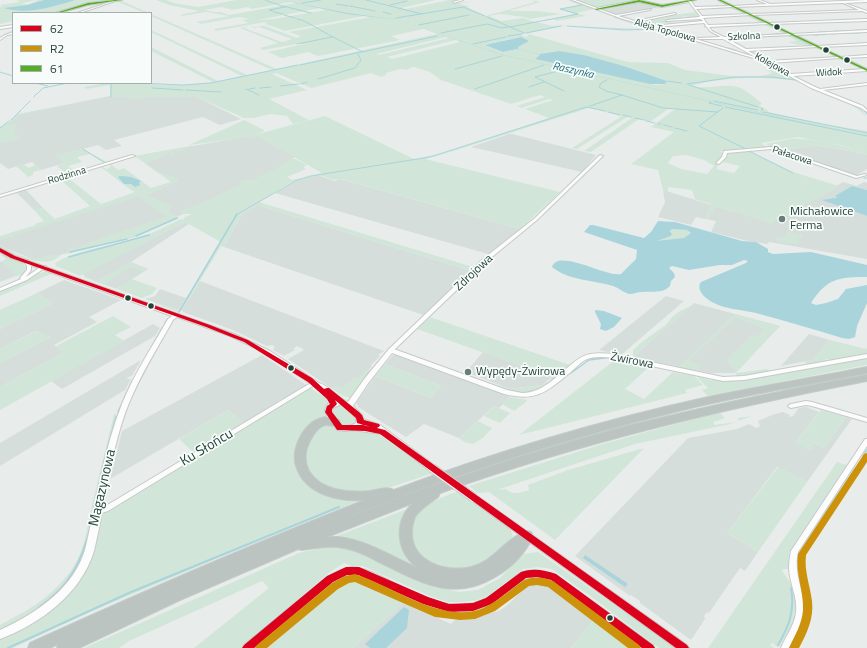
<!DOCTYPE html>
<meta charset="utf-8">
<style>
body{margin:0}
#map{position:relative;width:867px;height:648px;overflow:hidden;background:#e8edeb;font-family:"Titillium Web",sans-serif}
canvas{display:block}
.legend{position:absolute;left:12px;top:12px;width:140px;height:72px;box-sizing:border-box;background:#f7fbf9;border:1px solid #a3b1ad;margin:0;padding:5px 7px;list-style:none;font-size:12px;color:#24423a}
.legend li{display:flex;align-items:center;gap:8px;height:20px}
.legend b{width:20px;border:1px solid #a3b1ad}
</style>
<div id="map">
<canvas width="867" height="648"></canvas>
<ul class="legend">
<li><b style="height:5px;background:#db011c"></b>62</li>
<li><b style="height:5px;background:#cd920c"></b>R2</li>
<li><b style="height:5px;background:#58ac25"></b>61</li>
</ul>
</div>
<script>
const ctx = document.querySelector('canvas').getContext('2d');
ctx.lineJoin = 'round';
function paint(path, color) {
  ctx.fillStyle = color;
  ctx.fill(path, 'evenodd');
}
function trace(path, color, width, dash) {
  ctx.strokeStyle = color;
  ctx.lineWidth = width;
  ctx.lineCap = dash ? 'butt' : 'round';
  ctx.setLineDash(dash || []);
  ctx.stroke(path);
}
function write(font, color, halo, rows, align = 'center') {
  ctx.font = font + ' "Titillium Web",sans-serif';
  ctx.lineWidth = 3.5;
  ctx.setLineDash([]);
  ctx.textBaseline = 'middle';
  ctx.strokeStyle = halo;
  ctx.fillStyle = color;
  for (const [text, x, y, turn = 0] of rows) {
    ctx.save();
    ctx.translate(x, y);
    ctx.rotate((+turn || 0) * Math.PI / 180);
    ctx.textAlign = isNaN(turn) ? turn : align;
    if (halo) ctx.strokeText(text, 0, 0);
    ctx.fillText(text, 0, 0);
    ctx.restore();
  }
}
const built = new Path2D(`
 M641,1l19,6 -46,9 -15,-7z
 M110,96l87,1 44,22 -21,6 -17,-8 -89,23 8,6 -16,4 -8,-5 -41,11 8,7 -24,7 -9,-8 -24,7 -8,-6v-34l19,-15z
 M509,134h3l84,21 -14,17 -111,-25z
 M256,135l39,22 -18,12 -100,48 -4,-2 -115,41 -20,5 -38,-15v-8l171,-56 -36,-26z
 M813,145l42,7 12,3v14l-12,7 -74,-25z
 M317,175l18,6 5,-2 180,50 -32,25 -213,-61 23,-13z
 M843,182l14,4 7,-4 3,1v7l-15,-4 -19,13 6,7 28,10v43l-98,-17 -1,2 -20,-3 -37,-9 5,-11 -16,-3 -4,-1 -5,8 -33,-8 7,-15 -2,-12 71,22 48,1 17,-8 18,-7z
 M26,190l4,4 13,14 -9,2 -17,-17z
 M257,205l214,66 -48,44 -199,-68 18,-33z
 M185,222l4,2 -58,38 17,7 -31,20 -33,-12 1,-1 -3,-2z
 M9,258l14,15 -23,9v-20z
 M64,280l57,20 -32,17 8,5 -43,23 11,7 -65,35v-24l50,-26 -14,-6 -36,18v-20l53,-26 -16,-10z
 M200,281l184,70 -6,4 2,1 -9,9 1,1 -6,7 -26,21 -52,-35 16,-9 -1,-1 -6,-3 -4,3 2,1 -11,6 -11,-6 2,-3 -3,-2 -5,1 -34,-16 -50,-18 -1,-2z
 M160,289l26,9 -7,12 -34,-11 10,-3z
 M666,296l18,5 -63,54 -22,-5z
 M694,303l86,23 -45,47h-25l-77,-16z
 M153,324l7,4 -5,8 -93,53 -11,-8z
 M809,334l21,6 -17,20 -32,6z
 M483,352l69,25 -10,8 -32,4 -44,-17z
 M262,355l46,31 -22,13h-4l-4,2 2,2 -35,21 -17,-14 -118,69 12,-48z
 M395,355l115,42 -11,11 -5,-2 -35,32 -35,-14 -18,13 -48,-30 -1,-5 18,-26 56,22 10,-12 -56,-22 7,-8z
 M141,360l-9,16 -4,1 -1,2h4l-6,11 -125,76v-23z
 M806,407l13,5 -24,31 11,-2 1,-1 17,8 22,-31 6,2 -45,63 -30,-15 -50,66 31,19 -13,19 -5,-3 -31,45 -2,-1 -3,4 1,3 -14,21 -51,-37v-2l-9,-6 -1,1 -55,-40 113,-118 49,-9 12,-5 7,4 4,-2 -2,-5 14,-6 11,-3 7,3 -1,2 4,-1 6,-8z
 M548,581l1,1 -2,3 2,2 3,-2 44,32 -25,31h-218l51,-46 47,22 4,-4 44,-9 10,-7 21,-22z`);
const green = new Path2D(`
 M17,0h18l-15,4h9l9,-4h86l-2,1 27,12h-4l-29,-12 -32,3 -30,9h-41v8l-13,3v-17h2l-2,-2 20,-3z
 M156,0h10l8,3 24,4 38,-7h200l-35,8 5,1 43,-9h13l-8,2 5,1 16,-3 -16,4 10,2 -2,1 19,9 49,-14 -3,-2 8,2 -31,9h29l23,3 -32,5 -5,-2 -24,-3 -11,2 13,5 21,-3 12,4 40,-8 -16,-5 20,-4 -11,-5h4l40,16 -18,-7 -18,4 10,3 -30,5v-1l-3,-1 -16,3 15,4 14,-1 -45,10 5,2 3,-3 99,28 40,1 17,7 47,6h29l11,-3 -6,-3 8,-2 -14,-7 -107,-32 -25,1 -62,-4 83,3 -38,-12 3,1v-2l72,22 10,-2 6,3 -9,1 27,8 8,-1 10,3 -3,1 26,8 19,11 -1,1 39,19 -1,1c7,-1 42,14 50,22v2l-6,-6 6,9c-11,-14 -28,-19 -44,-25 -10,-3 -19,-10 -28,-12 -27,-5 -78,-4 -103,5 15,4 31,-3 46,1 9,3 16,11 24,16l-3,3 7,3 3,3 54,12 44,7v22l-27,-8 -42,-8 -37,6 7,5 -48,3 3,2 1,3 -7,7 2,1 -3,5 18,4 6,-7 -18,-4 6,-6 -3,-2 24,-3 44,21 46,14c-9,5 -31,20 -40,19l-10,11 -8,-2 -9,10 -37,-12 -20,-5 -6,10 1,2 -5,-2 6,-13 -48,-14 -5,-20 -27,-6 43,-32 -23,-5 24,-18h-7l-18,13 -11,-3 -48,33 -7,-1 48,-33 -5,-1 -50,32 -5,-1 50,-32 -33,-8 -142,45 -22,6 135,33 -40,37 -179,-50c-10,3 -16,-4 -25,-4 -20,0 -41,18 -57,27l214,65 -2,4 -214,-66 -15,9 -18,33 -3,-1 -39,64h-3l-1,2 -33,-13 34,11 42,-68 -36,-20 -105,54 -24,-10 -1,-3c19,-12 45,-15 69,-21 20,-4 38,-14 57,-23l2,1 1,-1 -1,-1 9,-4h-8l-4,-2 2,-2 22,-8 32,-15h-1l6,-3 -1,-2 4,-2h8l23,-11 16,-10h4l12,6 -4,2 3,2 -19,8 5,3 30,-7 -65,-37 -68,9 55,-25 20,10 -1,2 -9,3 71,-19 89,43 30,-6 105,-35 -24,-9 28,-9 -4,-1 -28,9 -4,-2 28,-9 -5,-2 -29,9 -70,-24 -11,-8 -16,-5 -7,2 3,1 -10,-1 -14,4v2l-5,2 -10,-4 -60,15 -35,-15 -4,1 35,16 -38,9 40,21 -16,4 -6,-8 -16,-2 -18,4h-9l-47,-21h-55l1,2h-15l5,-2h-23v-12l-24,4 -2,-2 22,-4 80,2 27,-3 -62,-31v-4l67,34 24,-5 -91,-44v-2l96,45 25,-5 -121,-54v-2l126,55 160,-35 -13,-5 -33,7 9,4 -82,16 -10,-4 -26,6 -14,-6 36,-8h-7l-34,6 -3,-2 18,-5 -38,-15 -21,4 31,-6 5,1 13,-2 -3,-3 -49,9 -2,-2 34,-6 -6,-3 8,-1 -11,-2 -38,7 -2,-1 36,-7 -37,7 -2,-1 33,-6 -23,-4 -24,4 -2,-1 19,-4 -30,-6zM291,2l5,1 -67,12 -8,-3h-7l-10,-2 18,-3 10,3 16,-3 4,2zM320,8l6,2 -53,9 -15,1zM364,16l7,1 -82,15 12,4 -4,2 -32,-12 4,-1 16,6zM250,26l4,2 5,-1 33,12 -10,3 -38,-14zM446,37l3,1 -70,17 -3,-1zM519,37l10,4 -11,6 -1,2 -14,3 -18,-7zM456,40l4,2 -68,17 -5,-2zM556,51l28,4 40,11 43,15 -2,3 -9,1 -121,-26 5,-4 -1,-1zM686,155l18,5 10,6 -7,8 -26,-5 -13,-6 5,-7zM668,187l24,3 3,9 -27,-7z
 M576,0h62l23,5 27,-5 -27,6 -19,-5 -45,7z
 M689,2l12,18 -20,1 9,-3 -5,-2 -5,2 3,1 -17,2 10,1 -30,3 -7,-2 10,-2 -3,-1c8,-2 15,-1 23,-3l-2,-1 28,-4z
 M745,12l4,3 -2,1h5l29,14 -2,1 4,-1 31,16 -4,-2 2,2c-5,0 -20,-2 -24,-4l9,-1 -9,-5 -18,1 -2,-1 17,-1 -11,-1 8,-1 -5,-2 1,-2c-13,0 -22,-12 -35,-13l2,-1 -6,-2z
 M55,107l-35,8 -14,11 8,-2 3,4h2l-6,2 7,9 -20,4v-16l12,-7 8,-10h2l-4,4z
 M790,139c20,-2 57,8 77,14v2l-12,-3 -42,-7 -32,6 -15,-7z
 M196,145l-19,7 -3,-2 -2,2 3,1 -5,2h-2l4,-2 -3,-1 -7,4 1,1 -17,6 9,7 23,9 -1,3 -30,13 24,11 1,2 -3,1 1,3 9,6 -43,19 -70,17 1,-3 4,-1 -3,-1 1,-1h8l27,-11 63,-20 -4,-4 -2,1 -22,-18 -123,39 -3,1 2,2 -2,1 -2,-2 -11,3v-4l36,-11 -1,-1 9,-3 -10,-11 9,-2 12,11 35,-13 -28,-25 -3,-1h-5l13,-3 34,27 34,-12c-13,-7 -22,-17 -35,-25l-5,1 5,-2 7,3 4,-3 -2,-2 5,-2 -3,2 7,6 6,-2 27,20 20,-6 -36,-26z
 M83,149l24,13 -12,4 10,-3 -15,-9 -13,3 5,5 -14,4 7,6 -12,4 4,-2 -10,-8 8,-3 -9,-7z
 M24,164l4,4 8,-3 5,5 -8,2v3l-5,2 -12,-11z
 M672,229l15,1 4,3c-6,9 -25,9 -34,8l14,-5 1,-2 -2,-4z
 M787,231l13,4 1,-1 2,2 -7,8 -15,-2 -5,-2 2,-3h7z
 M0,244c9,7 27,16 39,14 6,0 15,-7 20,-2 -12,14 -44,-1 -59,-9z
 M1,255h2l19,8 4,4 -1,5 -2,2 -23,9 17,-7 -15,-14 -2,1 6,-4z
 M130,262l18,7 -16,10 25,9 -5,6 -10,4 -25,-9 26,-18 -12,-4 -26,17 8,4 -29,-11 2,-1 11,5z
 M45,272l8,1 -53,23v-4l39,-19z
 M37,293l16,10 -53,26v-19z
 M691,306l-58,51v-7c9,-9 20,-16 30,-23 4,-2 6,-7 9,-10 5,-5 12,-8 19,-11z
 M735,314l45,12 -44,47 31,-4 3,3 -32,5 -11,-17 25,-25 6,1 6,-7 -29,-12 -46,44 13,5 -6,5 -17,-2v-2z
 M113,316l18,11 -16,8 9,6 -124,69v-23l65,-35 -9,-6z
 M430,317l140,48 -12,10 1,1 -6,4h-3l2,-3 -135,-48z
 M37,331l13,6 -50,26v-14z
 M830,340l36,9 1,-1v7l-37,6 -5,-3 2,3 -18,4 -5,-3 9,-2z
 M867,358v7l-159,31 -6,-6 6,-2 -10,-10v-1l13,3 29,1z
 M615,360l34,7 -24,22 19,10 29,-27 21,4 9,9 -18,5 2,3 -168,42z
 M385,364l56,22 -10,12 -56,-22z
 M366,368l4,3 -20,27 -9,-3 -9,-7 5,-3 5,3 8,-7h4l-2,-2 2,-2 3,1 10,-8z
 M547,382l1,3c-16,9 -38,11 -53,-1l15,5 32,-4z
 M309,387l21,14 -5,10 3,6 -22,14 -1,49 56,20 -64,25 -207,87 -77,36h-13v-10l79,-60 22,-62 7,-6z
 M510,397l17,3 -1,2 -12,9 -12,-7z
 M339,405c7,1 16,9 17,16l-4,4 -5,1 -6,-1 -9,-14 1,-3z
 M494,406l16,7 -10,10 -16,-7z
 M228,410l17,14 -50,30 -16,-15z
 M821,410l25,7 -22,31 -17,-8 -1,1 9,5 -4,5 -16,-8z
 M719,412l6,6 -12,4 2,3 21,-3 3,-2 -2,-2 15,-2 -22,8 -95,20 -138,46 9,-1c6,7 16,3 23,1l-1,-5 40,-15 76,-22 -89,92 -66,-48 -11,1 -9,-7 130,-41z
 M114,414l4,1 -30,124c-14,50 -44,69 -88,92v-6c25,-13 48,-26 66,-48 19,-21 21,-50 27,-76 7,-29 14,-58 21,-87z
 M478,421l14,7 -9,10 -10,6 -9,-2 -5,-4z
 M324,424l8,2 8,5 15,-1 18,2 7,3 53,38 -51,17 -27,4 -27,-6 -15,-9 -10,-17 7,-27z
 M837,462l10,3 -58,88 -1,16h-6c1,5 8,11 10,18 8,25 0,38 -12,59l-2,1 -6,-4 -2,2 4,3h-66z
 M778,467l29,15 -49,70 -31,-19z
 M860,467l-37,55 -3,-3 33,-51z
 M458,491l52,37 3,8c-19,21 -42,43 -74,33 -8,-3 -17,-12 -25,-18l-4,-27c16,-23 24,-23 48,-33z
 M410,508c-3,8 -9,18 -10,27 -3,18 16,31 28,40 -29,-15 -61,-35 -94,-38z
 M813,541l-10,19 -1,9 1,13 7,21v19l-5,-3c-1,-27 -16,-53 1,-77z
 M328,546l24,2 83,39 24,5 19,-2 22,-12 24,-24 14,-2 138,96h-17l-66,-50 -41,-29 -14,-2 -15,2 -32,25 -13,6 -18,2h-12l-18,-6 -67,-30h-11l-8,-3 -14,9 -88,76h-48l75,-60 -7,-7 -133,60 -10,7h-35l215,-95z
 M359,580l45,22 -51,46h-97l59,-49 25,-18z
 M596,617l41,31h-66z`);
const water = new Path2D(`
 M44,0h31c-22,7 -49,15 -71,8l24,-3z
 M281,0l66,13 52,7 101,34 311,70 56,11 -57,-11 -311,-70 -100,-34 -52,-6z
 M521,37l8,4 -11,6v2l4,1 12,-6 -12,6 17,4 20,-3 25,4 40,11 43,15 -2,3h-15l-115,-25 5,-4 -2,-1 -21,-5 -14,3 -18,-7z
 M120,176l11,1 10,4 -2,2 1,2 -5,2 -4,-3h-7l-6,-7z
 M852,186l15,4v26l-45,-16 13,-2 2,-1 -2,-1z
 M658,221l17,1 67,19 14,1 12,7v3l5,2 38,-2 56,13v12c-28,0 -40,1 -56,26l5,2 10,-2 12,-4 8,-10 21,-4v18l-10,23 -2,11 -6,2 -7,-1c-28,-9 -57,-17 -86,-25 -13,-3 -31,-4 -42,-10 -8,-4 -19,-13 -13,-21l45,-19 2,-2 -4,-1 -12,5h-12l-31,5 -17,-4 -3,2 5,5 1,4 -4,4 -1,5c-8,8 -18,5 -28,6 -5,0 -8,2 -12,2 -7,-1 -10,-6 -17,-8 -19,-6 -44,-5 -61,-19 6,-19 53,10 69,7l15,-15 1,-9 -53,-18 6,-7h3l51,13 7,-6zM672,229l15,1 4,3 -7,5 -27,3 14,-5 1,-2 -2,-3z
 M595,310l9,1 18,7 -8,9 -8,4 -6,-2 1,-5 -6,-12z
 M585,555l43,29 -3,3 -42,-29z
 M404,607l5,3 -2,18 -21,20h-16l-5,-4z`);
const streamFar2 = new Path2D(`
 M265,0l8,3
 M366,0l56,14
 M274,3l8,3
 M302,3l19,-3
 M336,4l12,2
 M390,5l17,-4
 M283,6l28,7
 M350,6l25,5
 M273,11l-4,-1 16,-3
 M274,12l9,2
 M383,12l8,2
 M284,15l11,3
 M487,17l37,16
 M616,17l17,5
 M396,18l67,-11 22,9
 M297,19l4,1
 M302,20l17,9
 M633,22l40,12
 M419,25l50,-10
 M567,26l58,4 27,-1
 M510,27l68,-13 -18,-5 22,-4
 M320,30l8,4
 M856,30h4
 M836,31h2
 M841,31h5
 M849,31h4
 M819,32h3
 M823,32h3
 M833,32l2,-1
 M441,33l46,-9 15,4 6,-1
 M526,33l35,-7
 M807,33h6
 M846,33h4
 M852,33h6
 M859,33l5,-1
 M673,34l16,5
 M775,34h11
 M832,34h2
 M329,35l34,17
 M759,35h5
 M766,35h2
 M770,35l3,-1
 M813,35h6
 M822,35l5,-1
 M508,36l14,-2
 M733,36h2
 M745,36h5
 M751,36l7,-1
 M724,37h8
 M297,44l35,-7
 M473,44l33,-7
 M300,65l137,-29
 M455,69l47,-13
 M562,70l-27,7 29,14
 M0,72l13,4
 M318,79l37,-11 6,-8 -3,-6
 M667,81l14,2
 M35,83l13,3
 M111,83v14
 M140,83l42,2 29,-2 87,-18
 M301,84l6,-2
 M687,84l48,-7h37l24,3
 M689,85l69,22
 M280,86l19,-2
 M529,87l15,-5
 M152,88l31,2
 M260,88l11,-1
 M246,89l13,6
 M249,89l6,-1
 M475,89l69,-24
 M186,90l35,2
 M37,94l6,-6 25,-5
 M622,95l41,13 54,4
 M34,97l2,-3
 M714,101l43,9
 M711,102l-2,1 13,3
 M590,106l32,-11 -16,-4 -7,-4 2,-4 6,-3
 M587,107l18,4
 M725,107l142,29
 M723,108l-24,18 47,23
 M761,108l2,1 -2,2
 M22,109l8,-8
 M864,110l3,4
 M608,112l12,3
 M763,112l104,21
 M623,115l8,2
 M635,118l9,2
 M11,120l10,-10
 M646,121l9,2
 M658,124h3
 M664,125l8,2
 M0,128l9,-7
 M675,128l12,3
 M83,149l22,14
 M749,151l44,22
 M864,178h3
 M236,215l61,-35 14,-4 119,-19 156,-50`);
const streamFar1 = new Path2D(`
 M136,236l41,-18
 M70,252l57,-13
 M69,257l80,-22
 M179,312l58,-98
 M165,323l2,-3
 M154,343l8,-15
 M571,373l18,-13 16,-2
 M118,412l14,-31
 M107,450l9,-33
 M863,456l4,-6`);
const stream = new Path2D(`
 M848,480l7,-10
 M830,508l17,-26
 M822,520l6,-10
 M816,531l4,-7
 M802,559l9,-15
 M801,564v15l3,7
 M38,608c11,-8 21,-16 29,-27 23,-31 27,-72 35,-108
 M0,630l15,-7
 M778,645c11,-19 17,-34 13,-57
 M8,648l123,-56 208,-85`);
const minor = new Path2D(`
 M460,0h3l-9,3 -1,-1z
 M572,0h3l22,8 42,-8 23,5 26,-4v-1h8l-5,1 4,6 35,-1 -12,-6h3l12,6 34,-2 -10,-4h3l10,4 97,-4v2l-23,1 23,8v2l-5,-2 -109,4 16,8 98,-4v2l-95,3 20,10 75,-4v2l-72,3 23,11 49,-3v2l-47,2 21,10 26,-2v2l-23,1 23,11v2l-74,5 20,10 7,3 47,-6v2l-44,5 40,16 4,4v2l-6,-4 -50,-20 -88,-49h-26l1,-1 23,-1 -11,-6 -3,-4 -2,-1 1,-1 -2,-2 -48,4 99,30 -2,1 -133,-40zM639,2l23,5 27,-5 11,14 -1,1 -32,3 -1,1 35,-2 2,2 -51,5 -15,-4 39,-8 -1,-1 -40,8 -17,-5 32,-6 1,-1 -35,6 -17,-6zM843,3l16,7 -108,4 -16,-7zM732,7l16,7 -46,2 -6,-7zM750,15l16,8 -58,2 -5,-7zM769,24l20,10 -65,3 -12,-6 -3,-4zM792,35l22,11 -68,3 -20,-11zM817,47l21,10 -71,4 -19,-10zM840,58l24,11 -73,5 -21,-11z
 M113,1h2l-35,12h-3z
 M13,32v2l-6,1 -7,5v-2l5,-3z
 M771,147l86,29 8,-2 2,1 -11,3 -85,-29 -44,4 -1,4 -7,7 -3,-1 6,-6 2,-6z
 M132,155l3,1 -135,41v-2z
 M600,155l3,1 -66,64 -50,41 -94,90h-4l-1,-1 1,-1 94,-90 52,-41z
 M24,260h4l3,6v4l-5,7 16,-11h4v1l-19,13 -27,11v-3l21,-9 -1,-1 7,-8v-4l-3,-5z
 M314,381l2,1 1,1 -1,1 -208,127 -10,3 -2,-1 -1,-2 1,-2 8,-2z
 M806,401l6,1 55,16v4l-55,-16 -6,-1 -15,3 -2,-1 -1,-1 1,-1 2,-1z
 M865,439h2v7l-69,106c-5,22 6,37 6,58 -1,14 -9,26 -15,38h-8c5,-12 13,-22 15,-35 2,-16 -7,-31 -7,-46 0,-6 1,-11 2,-16z
 M352,567l7,1 10,3c29,12 61,35 92,34 19,-1 33,-10 47,-22 4,-4 9,-9 15,-11 10,-4 22,-1 33,3l97,70 1,3h-10l-93,-68c-8,-2 -15,-5 -24,-2 -7,2 -14,9 -19,14 -17,14 -37,22 -60,19 -23,-4 -44,-16 -65,-26 -9,-5 -20,-12 -31,-12 -7,0 -13,5 -19,8l-80,67h-10l1,-3 83,-68 14,-7z`);
const tertiary = new Path2D(`
 M115,0h7l-34,5 -29,8h-4l33,-10z
 M13,25v2l-13,2v-2z
 M0,248l15,8 219,78 36,17 49,32c12,4 18,15 29,19l17,-24 24,-29 2,-1 116,42c5,1 10,2 15,3 24,0 39,-23 58,-35 9,-6 22,-5 33,-4l110,23 21,-1 123,-22v4l-123,22 -21,1 -110,-23c-9,-1 -19,-2 -28,2 -5,3 -10,8 -14,12 -25,20 -34,30 -67,22l-112,-41 -23,29 -16,24 9,9 1,4 17,6 47,35 1,2 -1,2 -3,1 -3,-1 -39,-30 -30,-4 -7,1 -8,-1 -10,-14 -2,-6 3,-6 8,-3 -15,-12 -6,-2 -49,-34 -36,-17 -53,-19 -4,3c-15,27 -32,54 -44,83 -19,47 -23,99 -35,148 -13,43 -54,73 -94,88v-9c37,-17 76,-43 86,-84 11,-47 18,-97 36,-142 12,-30 30,-57 46,-85l4,-3 -161,-58 -11,-6zM341,404l4,2 11,12v5c-5,3 -8,4 -14,3l-10,-13 -1,-3 2,-2zM362,424l11,4 -13,-1z
 M474,495l3,1 210,149 2,3h-13l-205,-148 -1,-2 1,-2z`);
const motorway = new Path2D(`
 M867,367v6c-61,12 -123,22 -184,37 -126,30 -250,72 -370,121 95,-38 192,-72 292,-99 86,-23 174,-41 262,-57v6c-145,28 -288,62 -427,112l-2,4c-8,6 -18,12 -23,20 -2,5 -3,10 -3,15 -1,30 34,41 59,35 23,-5 34,-29 56,-36l4,1 2,4c-8,18 -21,31 -38,41 -44,27 -80,2 -120,-17 -9,-5 -20,-10 -31,-12 -14,-3 -28,0 -42,2l-4,-1 -118,51 -101,48h-22l1,-4 -8,4h-22l2,-5c110,-50 222,-99 335,-143 -26,2 -60,-5 -69,-34 -6,-19 10,-48 31,-49 4,0 8,2 12,3l1,3 -1,3c-5,1 -8,-1 -12,-1 -8,0 -14,10 -17,16 -5,9 -6,20 -1,30 12,20 40,22 61,20 8,-1 17,-5 24,-1 101,-38 205,-69 310,-92 54,-12 109,-20 163,-31zM413,503c-20,19 -17,49 5,65 -29,-12 -58,-33 -91,-31z`);
const tertiaryBridgeFar1 = new Path2D(`
 M424,462l9,7`);
const tertiaryBridge = new Path2D(`
 M432,468l42,30`);
const bus1 = new Path2D(`
 M0,248l15,8 195,69 38,15 64,38 12,11 3,-1h2l30,24 3,3 2,5 15,4 1,2 -3,2 8,2 302,215 2,3h-13l-296,-214 -15,-3 -28,-1 -12,-18 2,-6 3,-2 -3,-5 -19,-17 -64,-40 -38,-15 -195,-69 -11,-6zM335,400l21,18 1,5 13,4 -5,-2h-23l-10,-13v-3l5,-5z
 M346,567h13l69,30 21,7 24,-1 13,-5 35,-26c12,-4 23,-2 35,2l97,71 2,3h-13l-91,-68 -14,-3 -11,1 -34,26 -19,7 -24,1 -26,-8 -65,-29h-11l-14,7 -79,66h-12l2,-3 83,-69z`);
const bus2 = new Path2D(`
 M867,453v9l-61,93c-2,16 4,30 6,46 2,17 -5,32 -13,47h-10c6,-13 13,-24 14,-38 1,-19 -8,-37 -5,-56l66,-100z
 M355,574c37,12 80,45 119,37 16,-3 36,-21 50,-31 11,-4 19,-3 29,1l86,64 2,3h-13l-80,-61 -11,-2 -8,1 -34,25 -20,8 -15,1 -25,-3 -80,-35 -6,1 -11,6 -71,59h-12l2,-3 75,-62 13,-7z`);
const bus3 = new Path2D(`
 M115,0h7l-34,5 -29,8h-4l33,-10z
 M639,0l23,5 29,-5h5l-34,7 -23,-5 -43,8 -1,-1z
 M718,0h3l146,69v2z`);
const markers = [
 [777,27,3.5,"#24423a"],
 [826,50,3.5,"#24423a"],
 [847,60,3.5,"#24423a"],
 [782,219,4,"#697e78"],
 [128,298,3.5,"#24423a"],
 [151,306,3.5,"#24423a"],
 [291,368,3.5,"#24423a"],
 [468,372,4,"#697e78"],
 [610,618,3.5,"#24423a"]
];
const farStreetnames = [
 ["Aleja Topolowa",665,31,16],
 ["Szkolna",744,37,-3],
 ["Kolejowa",772,65,29],
 ["Widok",829,73,-3],
 ["Pałacowa",792,156,18],
 ["Rodzinna",67,176,-17]
];
const farWaternames = [
 ["Raszynka",573,71,13]
];
const poiNames = [
 ["Michałowice",790,212],
 ["Ferma",790,226],
 ["Wypędy-Żwirowa",476,372]
];
const streetNames = [
 ["Zdrojowa",474,273,-43],
 ["Żwirowa",632,361,11]
];
const nearStreetnames = [
 ["Ku Słońcu",207,448,-31],
 ["Magazynowa",103,488,-77]
];
paint(built, '#d6dedb');
paint(green, '#d1e6d8');
paint(water, '#a9d4db');
trace(streamFar2, '#a9d4db', 1);
trace(streamFar1, '#a9d4db', 1.5);
trace(stream, '#a9d4db', 2);
trace(minor, '#c5cac8', 2);
trace(tertiary, '#c5cac8', 2);
trace(motorway, '#c3ccc9', 2);
paint(minor, '#fcfcfc');
paint(tertiary, '#fcfcfc');
paint(motorway, '#bcc4c2');
trace(tertiaryBridgeFar1, '#c5cac8', 9, []);
trace(tertiaryBridge, '#c5cac8', 10, []);
trace(tertiaryBridgeFar1, '#fcfcfc', 7);
trace(tertiaryBridge, '#fcfcfc', 8);
paint(bus1, '#db011c');
paint(bus2, '#cd920c');
paint(bus3, '#58ac25');
for (const [x, y, r, color] of markers) {
  const dot = new Path2D();
  dot.arc(x, y, r, 0, 2 * Math.PI);
  ctx.fillStyle = color;
  ctx.fill(dot);
  trace(dot, '#f7fbf9', 1.5);
}
write('10px', '#24423a', '#f7fbf9', farStreetnames);
write('italic 11px', '#1c6f80', '#f7fbf9', farWaternames);
write('12px', '#24423a', '#f7fbf9', poiNames, 'left');
write('12px', '#24423a', '#f7fbf9', streetNames);
write('14px', '#24423a', '#f7fbf9', nearStreetnames);
</script>
